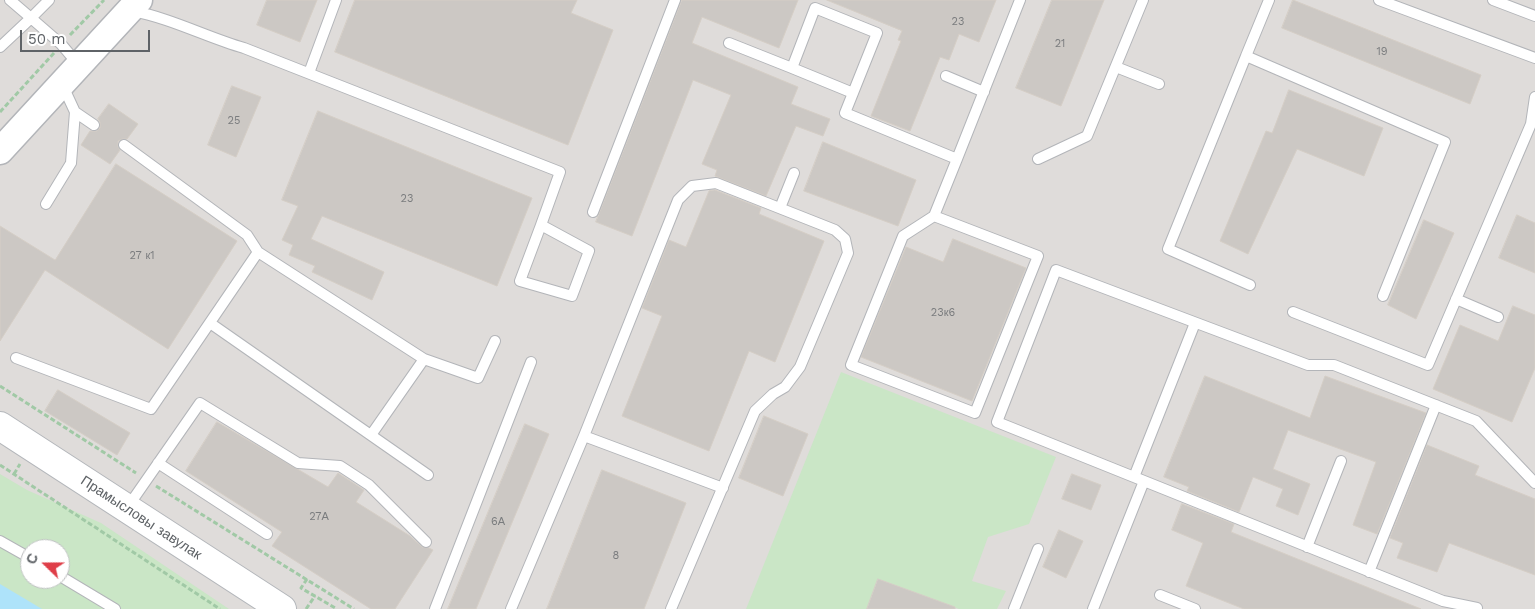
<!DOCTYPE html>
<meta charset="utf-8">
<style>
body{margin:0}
#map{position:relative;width:1535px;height:609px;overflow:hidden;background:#f0ede8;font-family:"Work Sans",sans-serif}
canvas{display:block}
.north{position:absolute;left:20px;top:539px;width:50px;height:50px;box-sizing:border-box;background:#fff;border:1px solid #bfc1c2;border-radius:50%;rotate:292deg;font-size:14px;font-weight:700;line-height:20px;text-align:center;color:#5f6367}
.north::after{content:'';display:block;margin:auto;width:18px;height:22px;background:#df3e48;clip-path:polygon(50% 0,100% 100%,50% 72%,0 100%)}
.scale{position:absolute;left:20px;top:30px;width:130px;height:22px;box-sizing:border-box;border:2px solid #5f6367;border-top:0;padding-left:6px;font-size:15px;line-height:18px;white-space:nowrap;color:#5f6367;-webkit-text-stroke:4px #fff;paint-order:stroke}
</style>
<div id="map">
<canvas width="1535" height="609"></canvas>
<div class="north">С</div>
<div class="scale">50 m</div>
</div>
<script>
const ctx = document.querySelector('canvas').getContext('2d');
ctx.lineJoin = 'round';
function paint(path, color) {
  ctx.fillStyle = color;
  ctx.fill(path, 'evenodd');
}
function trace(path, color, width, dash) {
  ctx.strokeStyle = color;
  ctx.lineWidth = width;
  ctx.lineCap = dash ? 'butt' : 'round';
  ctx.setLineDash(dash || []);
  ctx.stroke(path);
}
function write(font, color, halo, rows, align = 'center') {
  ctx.font = font + ' "Work Sans",sans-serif';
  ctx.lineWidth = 4.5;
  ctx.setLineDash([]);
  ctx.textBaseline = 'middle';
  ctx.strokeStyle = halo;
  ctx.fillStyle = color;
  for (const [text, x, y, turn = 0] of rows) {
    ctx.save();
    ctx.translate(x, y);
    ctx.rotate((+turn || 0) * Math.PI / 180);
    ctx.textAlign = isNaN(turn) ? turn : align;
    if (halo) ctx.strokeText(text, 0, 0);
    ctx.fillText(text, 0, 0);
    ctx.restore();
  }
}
const industrial = new Path2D(`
 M0,0h1535v609h-1535zM30,549h30v30h-30z`);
const green = new Path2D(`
 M841,372l215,85 -27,67 -41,13 -16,44 34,10 -9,18h-38l-81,-30 -11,30h-121z
 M0,474l27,16 74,33 128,86h-229zM30,549h30v30h-30z`);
const water = new Path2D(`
 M0,584l42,25h-42z`);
const building = new Path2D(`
 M267,0h50l-17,42 -43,-17z
 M355,0h222l-6,13 42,17 -45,115 -233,-93z
 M682,0h116l-19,48 -77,-31 -10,26 106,44 -7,17 39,15 -7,17 -27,-10 -30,70 -51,-20 2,-6 -15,-6 29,-69 -38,-15 -61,156 -36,-14z
 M827,0h169l-17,42 -20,-8 -10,26 -9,-3 -30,74 -39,-15 30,-75 -3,-1 4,-9z
 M1052,0h52l-43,106 -45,-18z
 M1293,0l188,75 -11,29 -188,-76z
 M232,86l29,11 -25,60 -28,-12z
 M1289,90l94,38 -19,48 -67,-27 -49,105 -28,-13 46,-110 6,2z
 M109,104l29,20 -11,15h-5l-4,2v6l2,3 -10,14 -29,-19 9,-14h7l3,-3v-6l-2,-3z
 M318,111l214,87 -35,88 -175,-70 -11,23 73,33 -12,28 -60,-28 3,-6 -26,-11 4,-10 -11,-5 16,-34 -16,-6z
 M823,142l93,38 -18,46 -94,-35z
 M116,164l121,77 -69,108 -123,-79 -45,71v-115l55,34z
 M715,190l46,18 -2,6 65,27 -49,121 -26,-11 -40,100 -87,-35 40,-100 -20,-8 27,-68 17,7 23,-56z
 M1517,215l18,8v50l-36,-15z
 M1424,220l30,13 -38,86 -28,-14z
 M953,239l73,29 -54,133 -111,-44 45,-110 37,15z
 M1513,306l22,9v53l-23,54 -79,-33 27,-64 38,16z
 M1205,376l105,42 15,-42 101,37 -49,121 -24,-9 23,-63 -88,-32 -15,39 37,15 -12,31 -22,-9 7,-17 -30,-12 -14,35 -52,-21 2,-4 -25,-10z
 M58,390l72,43 -13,22 -72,-44z
 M764,416l44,18 -25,62 -44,-18z
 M217,422l111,65 10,-14 26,17 -8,12 54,34 12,11 7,1 4,2 -38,59h-24l-99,-63 10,-14 -96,-61z
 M525,424l24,10 -73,175h-28z
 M1427,445l52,21 -4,9 60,24v76l-86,-32 -12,29 -40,-14 6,-15 -13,-5z
 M602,470l84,33 -42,106h-97z
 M1072,474l29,11 -10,25 -29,-11z
 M1182,504l52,20 -3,8 190,77h-177l-58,-23 17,-43 -31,-13z
 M1059,530l24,11 -17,37 -23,-11z
 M878,579l77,28v2h-88z`);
const path = new Path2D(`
 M70,35l34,-35
 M0,112l54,-59
 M0,386l136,87
 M0,465l220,144
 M14,474l6,-10
 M156,486l198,123
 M307,579l-6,9 36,21
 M306,609l9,-13`);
const service = new Path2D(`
 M10,0l21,18 18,-18
 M1269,0l-23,56 199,86 -62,154
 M1379,0l156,58
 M1493,0l42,16
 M132,11c39,7 74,26 112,37l316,124 -19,53 48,26 -17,45 -52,-15 21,-56
 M729,43l63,25
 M0,47l31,-29 30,26 17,20
 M1246,56l-78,193 82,36
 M1116,67l43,17
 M309,73l27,-73
 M946,76l38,16
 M63,86l12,26 19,13
 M853,93l-61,-25 23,-60 62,25 -32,80 112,46 63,-159
 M1038,159l49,-23 56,-136
 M46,204l25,-41 4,-51
 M780,208l14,-35
 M593,212l82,-212
 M934,216l104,40 -63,157 -124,-48 52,-129 31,-20 23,-57
 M258,252l166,107 -53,76
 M1456,299l42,18
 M1293,312l135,53 103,-241 4,-27
 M210,323l218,152
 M16,358l135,51 107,-157 -11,-17 -123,-90
 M424,359l54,19 17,-37
 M584,436l139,52
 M158,463l109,71
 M1134,477l61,-154
 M127,508l73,-105 98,60 42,3 29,19 57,57
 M0,541l30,17
 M1307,547l34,-86
 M1369,572l67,-167
 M60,576l55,33
 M1160,595l35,14
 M1477,608l-34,-7 -446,-179 59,-152 252,95h26l142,56 59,62
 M435,609l96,-247
 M511,609l73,-173 94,-236 14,-14 24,-3 119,47 10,9 3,14 -48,114 -15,20 -12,7 -18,17 -84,198
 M1014,609l24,-60
 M1093,609l51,-128`);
const tertiary = new Path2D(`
 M0,151l139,-151`);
const secondary = new Path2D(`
 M0,426l282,183`);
const numberNames = [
 ["23",958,22],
 ["21",1060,44],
 ["19",1382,52],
 ["25",234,121],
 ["23",407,199],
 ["27 к1",142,256],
 ["23к6",943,313],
 ["27А",319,517],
 ["6А",498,522],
 ["8",616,556]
];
const streetNames = [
 ["Прамысловы завулак",141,518,33]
];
paint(industrial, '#dfdcda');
paint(green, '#cae6c6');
paint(water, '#aee3fa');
paint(building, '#ccc8c4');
trace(building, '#d5cec6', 1);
trace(service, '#b3b5b9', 12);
trace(tertiary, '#b3b5b9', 29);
trace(secondary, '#b4b7bb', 30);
trace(path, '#a1c9a6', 3, [5, 2.5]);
trace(service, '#fff', 10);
trace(tertiary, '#fff', 26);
trace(secondary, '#fff', 28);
write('11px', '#7a7c7e', null, numberNames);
write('14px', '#5f6367', '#fff', streetNames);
</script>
